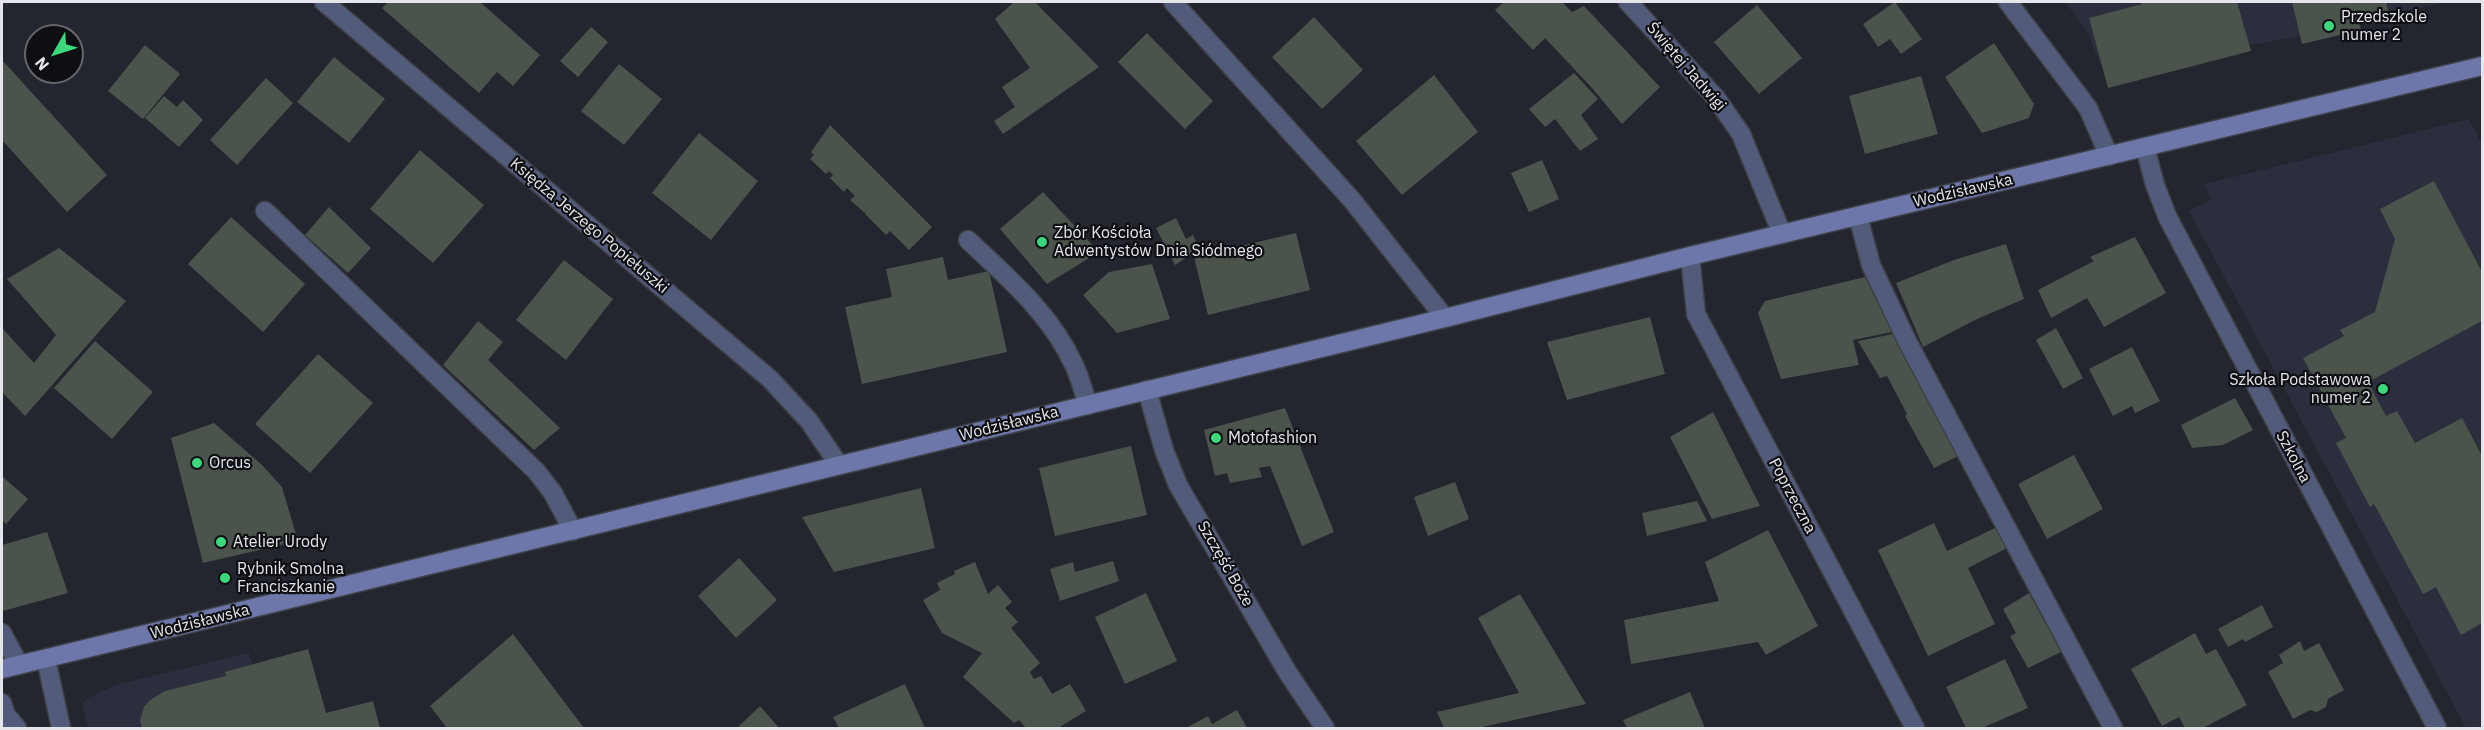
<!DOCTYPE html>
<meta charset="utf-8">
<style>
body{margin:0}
#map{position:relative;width:2484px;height:730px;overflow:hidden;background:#24262f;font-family:"IBM Plex Sans",sans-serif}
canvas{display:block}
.frame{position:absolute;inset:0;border:3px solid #e4e6ec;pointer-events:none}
.north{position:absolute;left:24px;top:24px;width:60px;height:60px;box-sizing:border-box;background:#0e0f13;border:2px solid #64656a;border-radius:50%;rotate:231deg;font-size:16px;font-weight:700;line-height:24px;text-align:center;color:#e4e6ec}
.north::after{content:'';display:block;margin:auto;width:21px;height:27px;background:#3dd77e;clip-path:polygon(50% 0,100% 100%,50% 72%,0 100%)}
</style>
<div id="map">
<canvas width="2484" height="730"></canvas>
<div class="frame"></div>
<div class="north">N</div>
</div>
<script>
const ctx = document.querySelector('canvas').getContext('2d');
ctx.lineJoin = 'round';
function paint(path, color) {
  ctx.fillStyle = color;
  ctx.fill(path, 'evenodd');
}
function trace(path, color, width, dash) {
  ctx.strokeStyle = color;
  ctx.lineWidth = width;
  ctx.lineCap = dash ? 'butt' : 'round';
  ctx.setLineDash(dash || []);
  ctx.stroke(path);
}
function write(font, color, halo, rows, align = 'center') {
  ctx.font = font + ' "IBM Plex Sans",sans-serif';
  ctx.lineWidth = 4.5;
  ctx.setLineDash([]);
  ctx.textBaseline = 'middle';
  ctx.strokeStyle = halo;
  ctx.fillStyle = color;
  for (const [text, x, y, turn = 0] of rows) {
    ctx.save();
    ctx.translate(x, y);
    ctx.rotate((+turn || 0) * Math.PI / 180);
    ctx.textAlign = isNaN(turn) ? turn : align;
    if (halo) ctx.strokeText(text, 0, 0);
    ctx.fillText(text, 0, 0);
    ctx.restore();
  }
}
const built = new Path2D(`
 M2065,2h381l-87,20 2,8 -59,14 -2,-8 -196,36 -17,-41z
 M2469,119l13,25v584h-16l-277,-517 22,-11 -6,-16z
 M249,653l3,12 -7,2 18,61h-175l-6,-24 6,-6 27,-13z`);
const building = new Path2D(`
 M388,2h92l60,53 -27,31 -16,-14 -18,21 -97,-85z
 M1014,2h21l64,65 -96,67 -9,-13 21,-14 -13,-20 28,-19 -35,-49z
 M1504,2h58l10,10 12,-6 76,81 -38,37 -30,-36 -47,-50 -12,12 -38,-40z
 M1895,2l27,37 -21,15 -11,-15 -12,8 -15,-23z
 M2141,2h96l14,49 -143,37 -19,-70 53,-14z
 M2292,2h94l3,12 -30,8 2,8 -59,14z
 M1757,5l45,53 -43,36 -45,-52z
 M1314,17l49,53 -41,39 -50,-52z
 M591,27l17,15 -30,35 -18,-16z
 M1147,33l66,68 -28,28 -67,-67z
 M1994,43l40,61 -5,14 -47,15 -37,-56z
 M145,45l35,29 -37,45 -35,-28z
 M334,57l51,42 -36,44 -52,-41z
 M2,60l105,115 -40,37 -65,-72z
 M619,64l43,35 -38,46 -43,-34z
 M1574,73l24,26 -17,16 17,24 -18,12 -25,-32 -10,8 -16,-18z
 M1434,75l44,57 -76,63 -46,-54z
 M1921,76l17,58 -73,20 -16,-58z
 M266,78l27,25 -56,62 -27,-25z
 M164,96l13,11 6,-7 20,20 -24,27 -34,-29z
 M830,125l102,102 -23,23 -19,-19 -4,4 -21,-21 3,-5 -3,4 -15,-13 5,-4 -8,-8 -3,4 -14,-14 3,-3 -4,-4 -3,3 -16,-15 4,-4 -3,-3z
 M699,133l59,48 -47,59 -59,-47z
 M420,150l64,55 -51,58 -63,-54z
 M1542,160l17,39 -30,13 -18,-39z
 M2434,181l48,91v49l-114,61 18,34 11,-5 18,32 47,-25 20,38v167l-21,12 -25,-48 -13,7 -49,-90 -4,3 -34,-64 10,-5 -43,-80 41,-22 -4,-6 35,-18 20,-73 -15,-30z
 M1043,192l56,60 -52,32 -47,-55z
 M329,207l42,41 -23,25 -43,-38z
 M231,217l74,67 -42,48 -75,-68z
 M1176,218l10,21 7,-4 6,14 -24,16 -19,-37z
 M1296,233l14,57 -102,25 -14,-58z
 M2135,237l31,56 -62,34 -17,-29 -36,20 -13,-28 56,-29 -4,-4z
 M2006,244l18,55 -47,20 -54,28 -27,-64 58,-23z
 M59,248l67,53 -101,115 -23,-24v-64l32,35 22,-28 -49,-56z
 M943,257l5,23 41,-9 18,81 -145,32 -17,-77 47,-10 -6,-28z
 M564,260l49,39 -47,61 -50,-40z
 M1152,264l18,55 -53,14 -34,-38 26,-23z
 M1865,277l27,55 -39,8 6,25 -78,14 -23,-66 7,-12z
 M1650,317l15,57 -98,26 -20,-58z
 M478,321l25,21 -15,18 72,68 -26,22 -91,-85z
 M2056,328l27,50 -20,11 -27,-49z
 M1893,334l65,122 -24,12 -29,-52 2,-2 -20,-38 -7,2 -22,-37z
 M95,341l58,51 -41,47 -58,-51z
 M2132,347l28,54 -25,12 -3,-7 -19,10 -24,-47z
 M318,354l55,49 -63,70 -55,-49z
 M2235,398l18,32 -30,15 -31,3 -11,-23z
 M1285,408l49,124 -32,14 -32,-80 -11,2 3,9 -32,6 -3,-10 -12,3 -11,-46z
 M1713,412l47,94 -48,13 -42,-82z
 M214,423l48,42 20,22 16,54 -95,22 -32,-125z
 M1131,446l16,69 -92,21 -16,-68z
 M2074,455l29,54 -56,30 -29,-55z
 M2,476l26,23 -22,25 -4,-4z
 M1455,482l14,37 -41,17 -14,-39z
 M921,488l14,60 -101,24 -32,-55z
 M1697,501l10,20 -60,15 -5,-23z
 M1934,523l13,28 50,-24 10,21 -39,20 27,56 -67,32 -50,-106z
 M1768,530l50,96 -52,29 -8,-13 -127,22 -7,-44 95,-19 -14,-39z
 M47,532l21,61 -65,18 -1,-8v-58z
 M739,558l38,42 -41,38 -38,-42z
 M1113,561l6,20 -59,20 -10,-32 23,-7 2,10z
 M975,562l13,32 10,-9 14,17 -7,6 13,14 -7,6 29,35 -10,9 4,7 7,-3 11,18 18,-10 16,27 -28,17h-32l-7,-8 -5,3 -51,-46 19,-24 -40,-20 -19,-33 17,-10 -3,-7 18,-9 -1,-3z
 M1146,593l31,68 -52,23 -30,-67z
 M2029,593l32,59 -33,16 -18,-32 6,-3 -13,-24z
 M1520,594l66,110 -108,24h-34l-7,-16 82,-19 -41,-75z
 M2262,605l11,22 -28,15 -2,-3 -15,8 -10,-18z
 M2195,633l11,21 10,-5 31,56 -44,23h-18l-6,-11 -17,9 -31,-57z
 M513,634l71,94h-137l-17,-22z
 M2300,641l4,10 15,-8 25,47 -16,9 -2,8 -9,5 -7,-2 -17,9 -25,-47 15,-9 -4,-8z
 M308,649l18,64 47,-12 7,27h-238l-2,-7 4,-14 6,-7 15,-9 61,-15 -1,-4z
 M2005,659l23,49 -46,20h-16l-20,-41z
 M905,684l20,44h-86l-6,-11z
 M1690,692l15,36h-78l-4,-8z
 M760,706l19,22h-42z
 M1237,710l10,18h-61l22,-12 4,8z`);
const lane = new Path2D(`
 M2,633l17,32`);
const street = new Path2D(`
 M324,2l446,377 39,42 30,44
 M1173,2l179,198 93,118
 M1628,2l88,96 25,36 41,100
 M2008,2l80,106 21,48
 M2145,147l10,38 13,33 269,510
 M265,211l271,260 17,22 20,38
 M1858,216l13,49 36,76 206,387
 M968,240c40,38 83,74 106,125 6,12 9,26 14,40
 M1690,256l6,58 219,414
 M1147,390l17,60 14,35 110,188 37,55
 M46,659l15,69
 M2,703l4,12 11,13`);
const secondary = new Path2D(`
 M2,669l1443,-351 245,-62 792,-190`);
const markers = [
 [2329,26,6,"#3dd77e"],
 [1042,242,6,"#3dd77e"],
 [2383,389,6,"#3dd77e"],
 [1216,438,6,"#3dd77e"],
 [197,463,6,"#3dd77e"],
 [221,542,6,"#3dd77e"],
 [225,578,6,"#3dd77e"]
];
const poiNames = [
 ["Przedszkole",2341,17],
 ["numer 2",2341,35],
 ["Zbór Kościoła",1054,233],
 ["Adwentystów Dnia Siódmego",1054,251],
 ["Szkoła Podstawowa",2371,380,"right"],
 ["numer 2",2371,398,"right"],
 ["Motofashion",1228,438],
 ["Orcus",209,463],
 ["Atelier Urody",233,542],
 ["Rybnik Smolna",237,569],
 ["Franciszkanie",237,587]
];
const streetNames = [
 ["Świętej Jadwigi",1686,67,49],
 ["Wodzisławska",1963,191,-13],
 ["Księdza Jerzego Popiełuszki",589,226,40],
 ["Wodzisławska",1009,424,-14],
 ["Szkolna",2293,457,62],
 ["Poprzeczna",1792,496,62],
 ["Szczęść Boże",1225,564,60],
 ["Wodzisławska",200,622,-14]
];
paint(built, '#2b2e3d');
paint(building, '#4a534c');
trace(lane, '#3f4149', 21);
trace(street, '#3f4149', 21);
trace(secondary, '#3f4149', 21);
trace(lane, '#535b7a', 18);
trace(street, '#535b7a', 18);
trace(secondary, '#6d77a9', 18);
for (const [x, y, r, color] of markers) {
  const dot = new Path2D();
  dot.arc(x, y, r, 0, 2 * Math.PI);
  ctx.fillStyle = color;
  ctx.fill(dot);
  trace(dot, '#0e0f13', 2);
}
write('16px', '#e4e6ec', '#0e0f13', poiNames, 'left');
write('16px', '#e4e6ec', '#0e0f13', streetNames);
</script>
